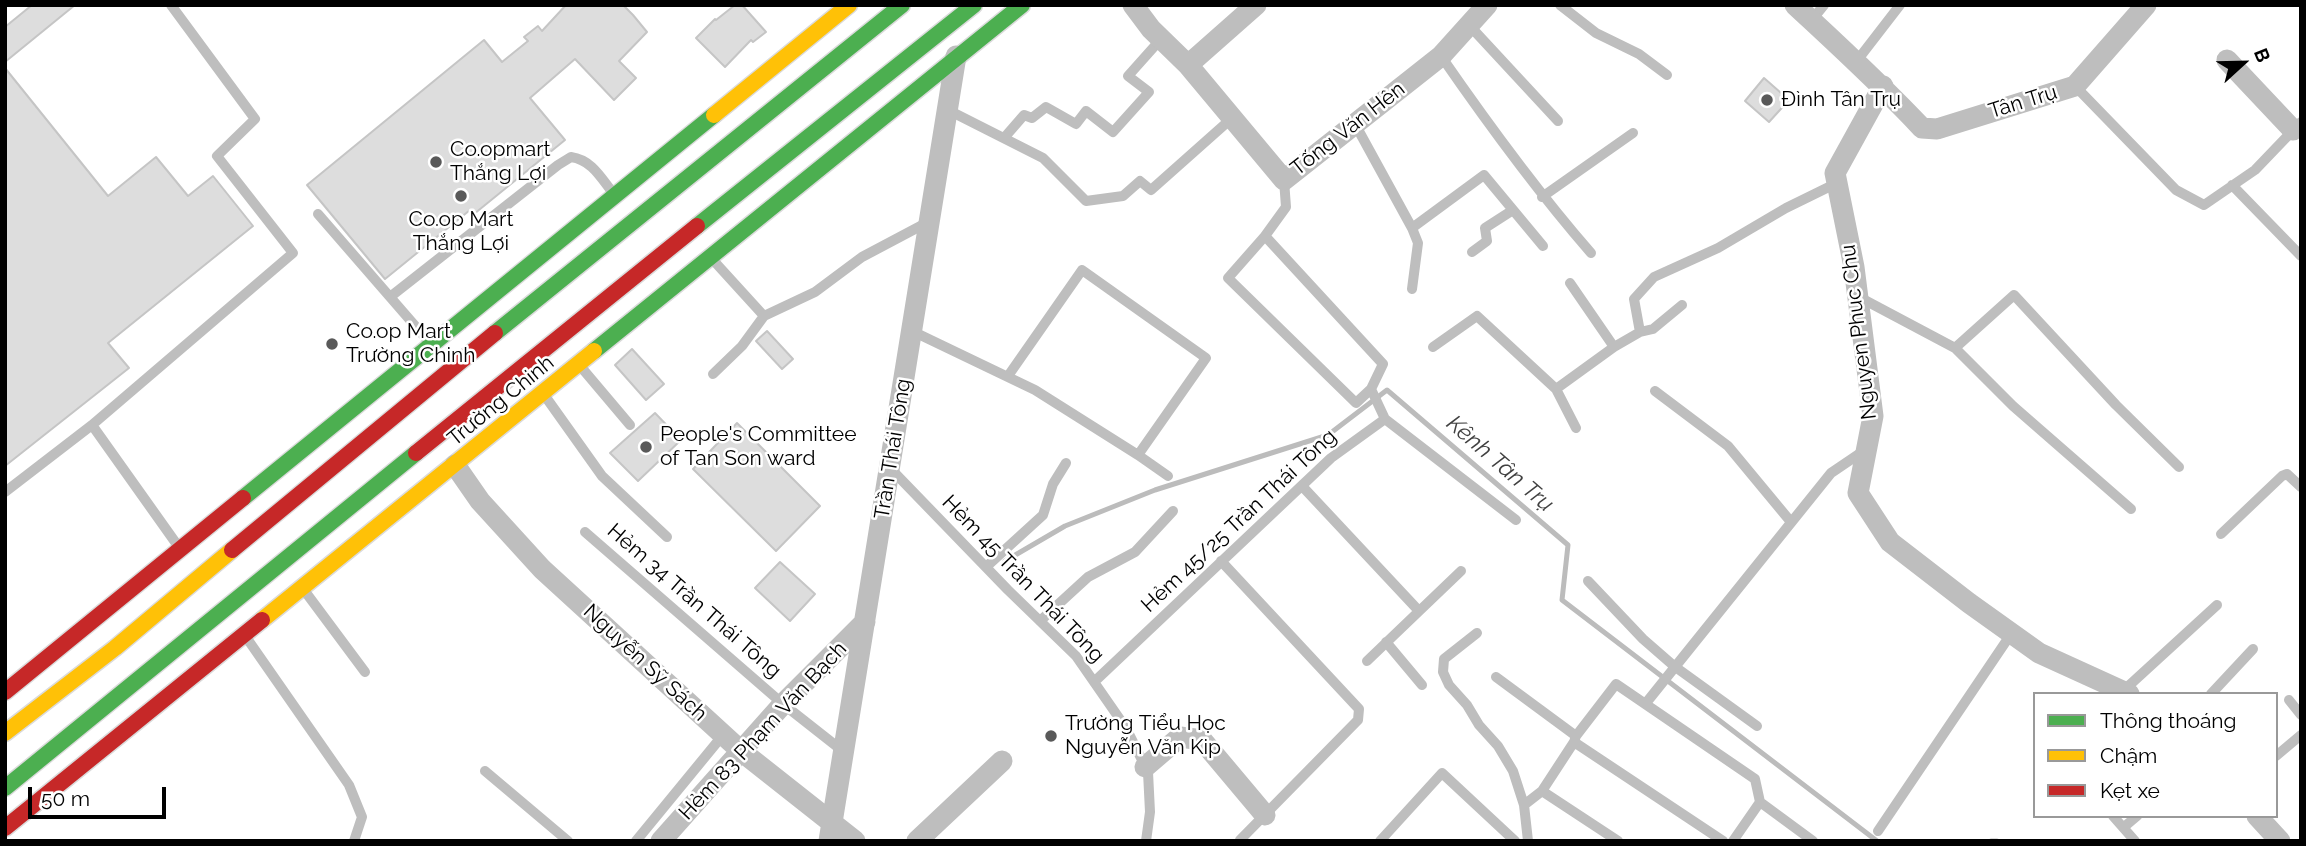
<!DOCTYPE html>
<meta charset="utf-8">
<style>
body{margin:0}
#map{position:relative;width:2306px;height:846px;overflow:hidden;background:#fff;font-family:Raleway,sans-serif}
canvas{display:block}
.frame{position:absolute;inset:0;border:7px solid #000;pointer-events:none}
.legend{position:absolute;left:2033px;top:692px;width:245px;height:126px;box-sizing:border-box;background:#fff;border:2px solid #999;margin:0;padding:9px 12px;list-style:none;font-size:21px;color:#000}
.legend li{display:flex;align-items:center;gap:14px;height:35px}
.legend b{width:35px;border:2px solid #999}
.north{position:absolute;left:2208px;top:28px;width:70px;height:70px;-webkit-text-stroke:5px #fff;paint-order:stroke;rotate:68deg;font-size:19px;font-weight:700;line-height:28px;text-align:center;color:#000}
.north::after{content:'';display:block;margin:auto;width:24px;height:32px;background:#000;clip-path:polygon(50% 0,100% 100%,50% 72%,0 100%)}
.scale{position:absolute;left:28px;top:787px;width:138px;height:32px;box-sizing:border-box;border:4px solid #000;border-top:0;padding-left:9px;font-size:21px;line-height:24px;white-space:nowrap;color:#000;-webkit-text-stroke:5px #fff;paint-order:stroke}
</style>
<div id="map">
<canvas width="2306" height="846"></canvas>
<div class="frame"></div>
<ul class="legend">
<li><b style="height:9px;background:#4caf50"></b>Thông thoáng</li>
<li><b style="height:9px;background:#ffc107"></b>Chậm</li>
<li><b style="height:9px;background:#c62828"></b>Kẹt xe</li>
</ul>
<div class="north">B</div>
<div class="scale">50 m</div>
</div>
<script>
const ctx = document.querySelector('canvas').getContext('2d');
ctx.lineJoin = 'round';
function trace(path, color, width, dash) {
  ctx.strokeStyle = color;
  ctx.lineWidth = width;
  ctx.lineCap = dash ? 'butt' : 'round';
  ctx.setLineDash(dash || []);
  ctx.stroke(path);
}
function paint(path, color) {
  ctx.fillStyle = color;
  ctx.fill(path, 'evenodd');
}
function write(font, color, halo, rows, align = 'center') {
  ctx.font = font + ' Raleway,sans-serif';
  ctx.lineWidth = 5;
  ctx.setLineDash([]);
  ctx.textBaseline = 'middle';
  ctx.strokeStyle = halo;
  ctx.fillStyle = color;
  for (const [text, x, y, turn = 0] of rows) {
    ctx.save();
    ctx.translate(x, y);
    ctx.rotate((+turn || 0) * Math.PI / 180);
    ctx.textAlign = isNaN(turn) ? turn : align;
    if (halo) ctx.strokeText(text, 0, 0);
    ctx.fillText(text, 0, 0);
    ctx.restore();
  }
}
const stream = new Path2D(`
 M1005,561l60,-35 90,-36 173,-55 59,-45 181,155 -6,55 315,241
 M1991,841h6`);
const building = new Path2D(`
 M32,5h43l-70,57v-35z
 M566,5h57l10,10 14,17 -28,29 17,17 -22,22 -39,-41 -45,39 35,42 -91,74 -4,-4 -85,69 -78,-94 177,-145 18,22 26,-21 -4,-4 14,-11 4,5z
 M735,5h7l24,27 -13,10 -2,-2 -26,27 -29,-29 19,-19 1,1z
 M5,68l103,128 48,-39 32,39 25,-20 40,50 -145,117 21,25 -124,98z
 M1764,78l25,22 -20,22 -24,-21z
 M767,331l26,28 -11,10 -26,-28z
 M632,349l32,35 -18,16 -31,-35z
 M655,413l26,27 -43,41 -28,-28z
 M737,423l83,83 -44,45 -83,-82z
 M780,562l35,32 -25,27 -35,-33z`);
const lane = new Path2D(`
 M171,5l84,114 -38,37 76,97 -201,172 86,121
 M1560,5l36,28 43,21 28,21
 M1811,21l13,-16
 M1469,25l89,96
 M1441,56c47,68 95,134 150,197
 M1856,62l44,-57
 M2075,86l101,104 28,15 51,-35 46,-48
 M948,110l95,48 43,43 37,-5 17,-15 11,9 81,-72
 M1355,124l57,104 72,-53 59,71
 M1004,138l20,-23 8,3 14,-11 30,17 10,-13 27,21 36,-40 -21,-16 33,-37
 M2232,185l69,71
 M1542,197l91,-64
 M318,214l112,129
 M1412,228l6,15 -6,46
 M1265,236l-37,42 128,125 15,-14 12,-25 -118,-128 21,-29 -2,-27
 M1472,252l15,-11 -2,-13 28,-18
 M713,260l51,56
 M1570,283l44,64
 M1857,296l98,52 58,58 118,103
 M390,297l168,-132 13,-8c21,3 30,21 42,36
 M912,331l123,59 103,65 68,-97 -124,-88 -74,106
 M1640,332l13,-3 29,-24
 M1433,347l44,-31 79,73 58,-42 26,-15 -6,-33 20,-22 64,-29 68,-40 51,-25
 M1955,348l59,-53 102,110 63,62
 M581,367l49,58
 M713,374l29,-28 22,-30 51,-24 47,-35 68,-36
 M1371,389l14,30
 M1556,389l20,39
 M1655,391l73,55 63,76
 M545,396l57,80 65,61
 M1138,455l30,21
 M890,468l118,122 68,66 50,72 22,44 2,40 -4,29
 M1302,486l117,125
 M5,492l87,-67
 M585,532l198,172 61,48
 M2221,534l61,-58 5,-2 14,13
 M1221,561l138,148 -1,11 -118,120
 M986,567l57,-52 10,-31 13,-21
 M1588,581l55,58 31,27 83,60
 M304,590l61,82
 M1040,621l48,-44 47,-25 38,-41
 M1477,633l-33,26 -1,13 6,13 18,20 12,20 19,21 15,25 11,34
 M246,637l103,148 13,32 -8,24
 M1386,642l36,43
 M1367,661l94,-90
 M1496,677l80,59
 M1094,682l237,-224 54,-39 131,101
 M2123,691l94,-86
 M2211,694l42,-45
 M2289,700l12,15
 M1646,703l185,-230 34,-23
 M1574,742l149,99
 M2276,756l25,-21
 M485,771l83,70
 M1542,791l76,50
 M1760,802l53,39
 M2113,816l22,25
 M2124,827l13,-11
 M1878,831l133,-197
 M636,841l87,-106
 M1380,841l62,-68 73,68
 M1528,841l-4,-36 18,-14 32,-49 2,-6 40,-52 139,95 5,23
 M1733,841l27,-39`);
const street = new Path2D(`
 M1133,5l18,24 37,36 96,115 157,-124 46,-51
 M1795,5c43,40 87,80 127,123l15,1 138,-43 71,-81
 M2227,60l66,70
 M1188,65l68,-60
 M1883,86l-48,87 19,94 19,149 -15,77 32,49 79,61 70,50 90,41
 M455,465l25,36 62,68 199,182 114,90
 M1145,767l35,-30 22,3 63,75
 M2257,816l23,25
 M661,841l122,-137 82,-82
 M829,841l127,-785
 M917,841l85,-80`);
const fast = new Path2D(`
 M697,226l277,-221
 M495,333l407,-328
 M594,351l428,-346
 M243,498l471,-383
 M5,788l411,-335`);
const slow = new Path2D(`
 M714,115l135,-110
 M262,620l332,-269
 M5,733l110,-85 117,-98`);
const jam = new Path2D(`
 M416,453l281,-227
 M232,550l263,-217
 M5,692l238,-194
 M5,828l257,-208`);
const markers = [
 [1767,100,7,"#595959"],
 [436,162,7,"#595959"],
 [461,196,7,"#595959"],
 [332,344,7,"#595959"],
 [646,447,7,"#595959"],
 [1051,736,7,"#595959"]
];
const poiNames = [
 ["Đình Tân Trụ",1781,100],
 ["Co.opmart",450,150],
 ["Thắng Lợi",450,174],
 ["Co.op Mart",461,220,"center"],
 ["Thắng Lợi",461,244,"center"],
 ["Co.op Mart",346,332],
 ["Trường Chinh",346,356],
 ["People's Committee",660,435],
 ["of Tan Son ward",660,459],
 ["Trường Tiểu Học",1065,724],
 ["Nguyễn Văn Kip",1065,748]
];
const streetNames = [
 ["Tân Trụ",2023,102,-17],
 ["Tống Văn Hên",1348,129,-38],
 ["Nguyen Phuc Chu",1859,332,-97],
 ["Trường Chinh",501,401,-39],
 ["Trần Thái Tông",893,449,-81],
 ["Hẻm 45/25 Trần Thái Tông",1239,521,-43],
 ["Hẻm 45 Trần Thái Tông",1023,579,46],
 ["Hẻm 34 Trần Thái Tông",694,601,41],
 ["Nguyễn Sỹ Sách",645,663,43],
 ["Hẻm 83 Phạm Văn Bạch",763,731,-47]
];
const waterNames = [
 ["Kênh Tân Trụ",1500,464,41]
];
trace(stream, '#bcbcbc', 5);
paint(building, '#ddd');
trace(building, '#c5c5c5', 2);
trace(fast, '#dbdbdb', 19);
trace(slow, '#dbdbdb', 19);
trace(jam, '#dbdbdb', 19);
trace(lane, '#bebebe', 10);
trace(street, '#bebebe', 21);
trace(fast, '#4caf50', 16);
trace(slow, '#ffc107', 16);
trace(jam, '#c62828', 16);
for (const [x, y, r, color] of markers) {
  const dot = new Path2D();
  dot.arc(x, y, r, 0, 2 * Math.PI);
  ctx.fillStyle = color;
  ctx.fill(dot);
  trace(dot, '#fff', 2.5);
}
write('21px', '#000', '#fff', poiNames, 'left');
write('21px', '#000', '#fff', streetNames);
write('italic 23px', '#414141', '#fff', waterNames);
</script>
